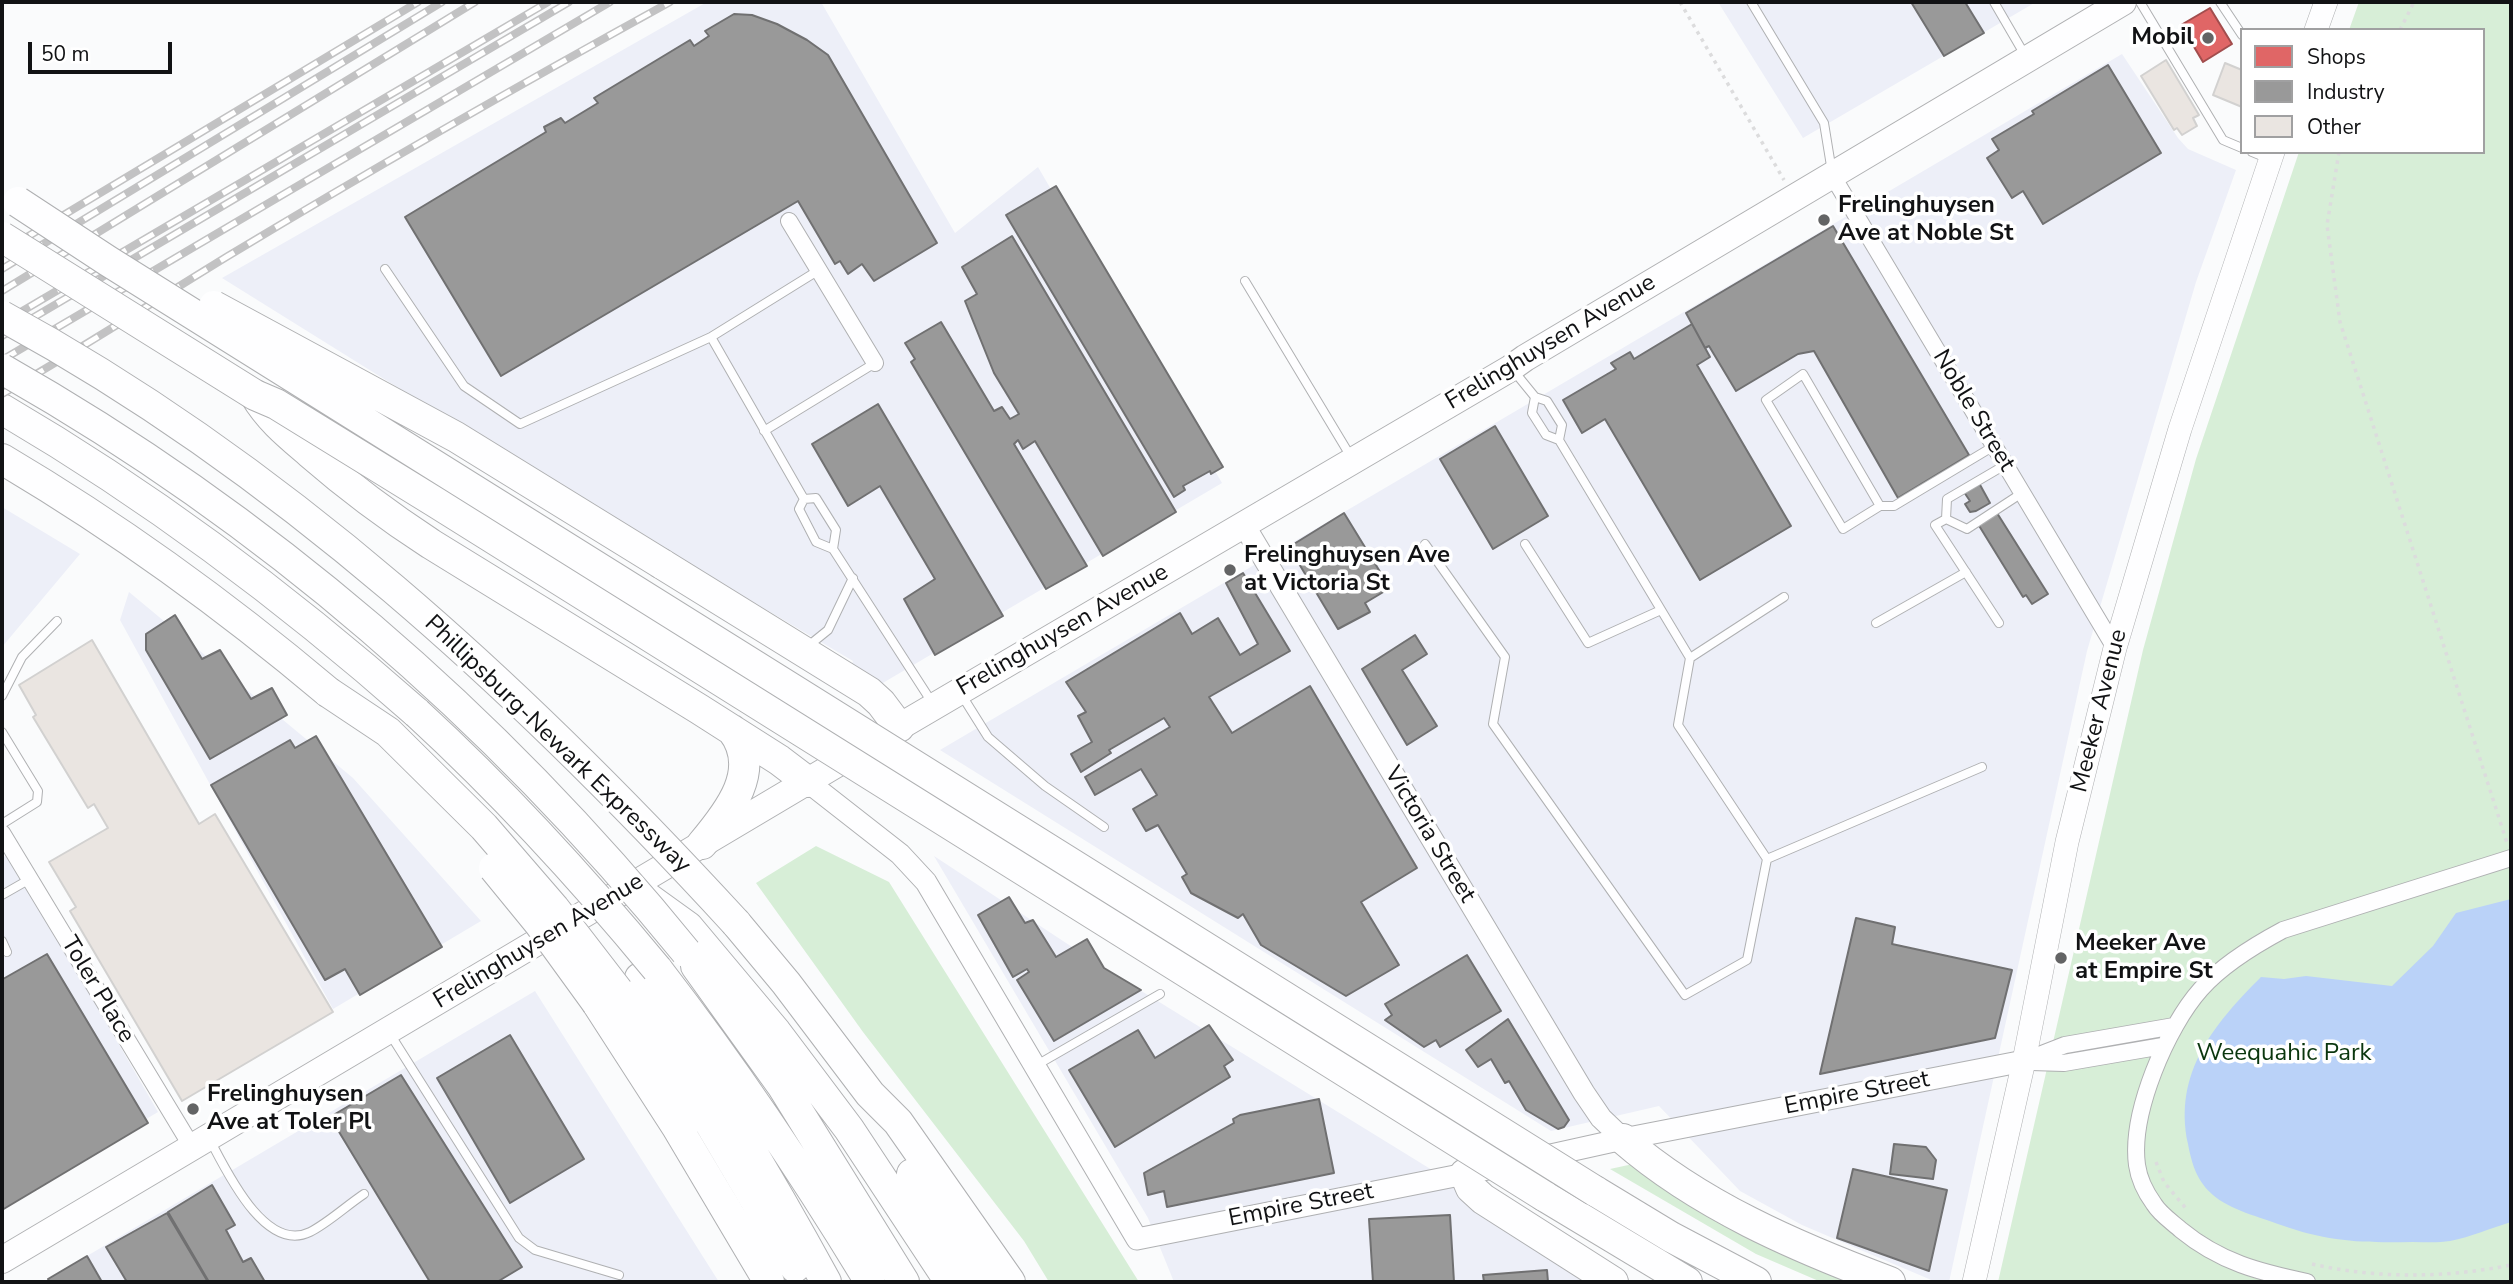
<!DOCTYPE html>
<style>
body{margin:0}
#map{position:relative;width:2513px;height:1284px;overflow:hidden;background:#fafbfc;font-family:"Nunito Sans",sans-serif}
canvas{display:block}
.frame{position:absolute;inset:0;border:4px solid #111214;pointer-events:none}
.legend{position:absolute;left:2240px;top:28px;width:245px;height:126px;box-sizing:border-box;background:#fff;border:2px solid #a0a0a1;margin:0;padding:9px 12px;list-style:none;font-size:21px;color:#111214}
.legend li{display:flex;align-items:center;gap:14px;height:35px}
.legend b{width:35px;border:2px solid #a0a0a1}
.scale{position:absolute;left:28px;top:42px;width:144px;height:32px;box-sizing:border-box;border:4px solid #111214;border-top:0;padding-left:9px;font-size:21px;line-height:24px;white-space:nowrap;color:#111214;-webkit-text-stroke:5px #fff;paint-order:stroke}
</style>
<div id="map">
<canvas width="2513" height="1284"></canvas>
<div class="frame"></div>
<ul class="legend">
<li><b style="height:19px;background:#e06666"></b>Shops</li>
<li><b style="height:19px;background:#999"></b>Industry</li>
<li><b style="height:19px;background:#eae5e1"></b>Other</li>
</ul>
<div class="scale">50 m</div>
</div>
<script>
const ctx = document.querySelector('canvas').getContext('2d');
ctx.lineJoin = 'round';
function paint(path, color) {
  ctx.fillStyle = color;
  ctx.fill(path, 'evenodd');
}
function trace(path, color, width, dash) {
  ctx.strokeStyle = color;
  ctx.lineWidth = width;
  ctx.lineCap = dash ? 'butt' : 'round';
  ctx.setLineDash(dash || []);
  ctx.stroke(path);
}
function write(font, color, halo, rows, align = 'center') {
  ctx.font = font + ' "Nunito Sans",sans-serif';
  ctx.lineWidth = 7;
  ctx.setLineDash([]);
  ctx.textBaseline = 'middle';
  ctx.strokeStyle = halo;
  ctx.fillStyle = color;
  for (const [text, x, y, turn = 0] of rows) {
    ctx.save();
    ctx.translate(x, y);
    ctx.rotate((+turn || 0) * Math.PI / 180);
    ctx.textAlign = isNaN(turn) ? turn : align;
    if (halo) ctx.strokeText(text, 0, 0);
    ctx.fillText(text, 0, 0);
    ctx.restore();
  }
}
const built = new Path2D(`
 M707,2h114l134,231 83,-66 184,316 -346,204 -27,-17 4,-9 -323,-191 -308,-192z
 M1718,2h318l-233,136z
 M2122,54l56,84 10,11 48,21 -40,112 -109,369 -138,631h-13l-134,-57 -62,-34 -81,-85 -108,25 -611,-381z
 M2,507l78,47 -78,93z
 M129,592l224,186 128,143 -148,88 -213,-389z
 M9,854l149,258 -156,93v-347z
 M934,856l170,112 510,314h-440l-26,-64z
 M535,991l184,291h-676z`);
const green = new Path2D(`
 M2359,2h152v1280h-513l145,-632 53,-191 103,-307h184v-122h-134z
 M816,846l73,36 250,400h-90l-25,-41 -161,-209 -107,-149z
 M1633,1164l230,118h-42l-65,-28 -146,-85z`);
const water = new Path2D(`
 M2511,899v323c-20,6 -40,15 -61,19 -12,2 -25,1 -37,1 -49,1 -85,0 -132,-17 -19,-7 -53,-16 -68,-30 -16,-14 -21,-30 -25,-51 -15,-71 26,-120 73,-167l23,2 22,-3 86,10 41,-40 23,-33z`);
const shops = new Path2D(`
 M2210,8l22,36 -29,18 -22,-37z`);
const industry = new Path2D(`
 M1911,2h54l19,31 -40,23z
 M734,14l18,1 25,9 30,16 21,15 109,188 -63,38 -12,-17 -14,10 -8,-13 -5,3 -37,-63 -297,175 -96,-159 141,-85 -2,-5 17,-9 4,5 33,-20 -4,-5 96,-58 4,6 15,-10 -4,-5z
 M2108,65l53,88 -118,71 -20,-33 -11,7 -25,-40 12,-8 -7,-11 42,-25 -2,-3z
 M1056,186l167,281 -12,7 -1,-3 -27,15 2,4 -11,7 -168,-282z
 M1833,226l136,229 -71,43 -84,-147 -16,3 -62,37 -27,-45 -4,2 -19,-35z
 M1012,236l164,276 -73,44 -68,-115 -12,8 -5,-9 -4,4 73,122 -41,23 -135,-227 4,-3 -10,-16 36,-21 53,89 8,-4 8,12 9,-5 -25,-41 -29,-72 12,-7 -15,-27z
 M1692,324l18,33 -13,8 94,161 -91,54 -95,-161 -23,14 -19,-33 53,-31 -5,-6 19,-11 4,7z
 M878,404l125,212 -68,39 -31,-56 31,-20 -55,-93 -32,20 -36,-62z
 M1495,426l53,90 -55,33 -53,-90z
 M1979,483l11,20 -14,8 -6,1 -5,-8 5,-3 -6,-9z
 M1344,513l46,75 -25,15 5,9 -32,17 -49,-82z
 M1997,513l51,81 -16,10 -6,-9 -3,2 -45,-73z
 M1243,573l47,78 -81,46 23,36 78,-47 107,182 -56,34 38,63 -53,31 -85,-51 -18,-31 -5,4 -47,-25 -9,-16 5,-3 -29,-49 -12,6 -13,-22 24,-14 -16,-26 -46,26 -10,-18 85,-50 -6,-9 -55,32 2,3 -30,19 -10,-18 21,-12 -14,-26 8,-4 -20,-30 114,-69 12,21 26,-16 22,37 18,-11 -32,-61z
 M175,615l27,44 18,-9 31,49 21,-11 15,27 -77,44 -64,-109v-16z
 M1415,635l12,19 -25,16 35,56 -30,19 -45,-76z
 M316,736l126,211 -82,48 -15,-26 -20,11 -114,-195 79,-45 5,8z
 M1009,897l16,26 8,-3 23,37 31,-18 17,29 37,22 -87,51 -37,-61 12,-8 -2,-3 -14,8 -35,-62z
 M1856,918l39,9 -3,17 120,26 -17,68 -175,36z
 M47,954l101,169 -146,87v-232l1,1z
 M1467,955l34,56 -61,36 -4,-7 -12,7 -39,-27 7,-5 -7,-11z
 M1508,1019l61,101 -5,7 -6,2 -32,-19 -17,-29 -4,2 -14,-24 -13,8 -12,-17z
 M1209,1025l24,35 -9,6 6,11 -115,70 -46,-77 69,-40 17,28z
 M510,1035l74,124 -74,44 -73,-125z
 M401,1075l121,192 -25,15h-67l-100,-165z
 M1319,1099l15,74 -167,34 -3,-16 -16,4 -4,-22 90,-50 -1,-4 7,-4z
 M1894,1144l32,3 10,13 -3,19 -43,-5z
 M1853,1169l94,21 -18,81 -92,-33z
 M212,1185l23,40 -9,5 17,32 8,-4 14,24h-56l-41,-70z
 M167,1213l41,69h-81l-21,-35z
 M1450,1215l4,67h-81l-4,-63z
 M87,1256l15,26h-52l-2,-3z
 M1547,1270l1,12h-64l-1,-7z`);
const building = new Path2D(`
 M2166,60l33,55 -6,3 4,8 -15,9 -5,-7 -3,2 -33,-54z
 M2225,63l17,7v37l-29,-12z
 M92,640l107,184 16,-10 118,198 -151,89 -112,-190 6,-4 -27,-45 59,-34 -14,-24 -6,4 -55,-91 3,-2 -17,-30z`);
const path = new Path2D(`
 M1680,2l104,178
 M2400,30l14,-28
 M2339,152l-12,73 13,97 167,521
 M2156,1162l8,20 24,29
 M2312,1264c65,15 134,14 199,1`);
const service = new Path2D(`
 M1751,2l73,121 8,49
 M1994,2l32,55
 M2140,2l83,138 19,8
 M2220,2l22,33
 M2252,152l17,7
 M385,269l79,117 56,38 191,-87
 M1245,281l106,176
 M1513,370l22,27 12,4 15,24 -3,15
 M1535,397l-3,16 14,22 13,5 131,218 94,-61
 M764,431l111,-68
 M804,499l-93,-162 108,-67
 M1894,506h-14l-37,23 -77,-129 37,-26 77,132h14l100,-60
 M1946,519l-11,6 64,98
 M1946,519l21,10 55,-36
 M1946,519l1,-20 58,-34
 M1425,544l80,113 -12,67 192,271 62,-35 20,-101
 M1525,544l63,99 73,-33
 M833,549l3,-19 -20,-32 -12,1 -5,10 17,33 17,7 100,155
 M1876,623l90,-51
 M807,647l21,-17 25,-52
 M1690,658l-12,67 89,134 215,-92
 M961,694l27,43 57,49 59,41
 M2,696l20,-39 35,-36
 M2,732l36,59 -1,11 -35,22
 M2,895l28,-16
 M2,941l5,11
 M390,1034l129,204 16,12 84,25
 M1035,1066l125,-72
 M210,1140c16,30 55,114 100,92 18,-9 36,-26 54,-38`);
const minor = new Path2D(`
 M1832,175l283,473
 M789,221l86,142
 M2,833l190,314
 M2024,1061l41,-16 109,-19
 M2031,1062l33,1 99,-17
 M2307,1282c-48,-10 -87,-20 -126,-52 -9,-8 -21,-16 -27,-26 -8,-11 -15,-25 -17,-39 -7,-52 30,-138 64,-176 22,-25 54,-44 82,-59l228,-72`);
const tertiary = new Path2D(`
 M1244,525l340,568 17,25 22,21
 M808,782l92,72 26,28 211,357 328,-65 158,-35 401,-78`);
const secondary = new Path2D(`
 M2316,30l10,-28
 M1974,1282l50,-221 43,-219 48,-194 65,-219 93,-277`);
const primary = new Path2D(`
 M2,1260l897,-533 612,-359 14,-10 598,-356`);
const motorway = new Path2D(`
 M255,395c14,24 34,40 55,58 38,33 78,63 121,91l268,165 80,51 29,22
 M2,409c149,87 286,190 415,304
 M2,459c115,68 224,147 326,233
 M662,564l207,128 12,11 18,24
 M702,844c27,-32 61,-75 30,-114
 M645,896l43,31 88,105 73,97 101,153
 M736,923l50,60 84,111 28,28 112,160
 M696,966l87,121 121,195
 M657,969c78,101 147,204 213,313
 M640,978c68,98 129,199 186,304
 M618,991l93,134 84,142
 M597,1003l80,124 92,155
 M1623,1139c76,66 173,108 267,143
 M912,1174l69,108
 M1465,1174l6,14 12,11 130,83
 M1595,1191l76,46 85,45
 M1544,1196l143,86`);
const rail = new Path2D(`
 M2,252l416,-250
 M2,269l440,-267
 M2,291l473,-289
 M2,323l546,-321
 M2,336l567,-334
 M2,360l608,-358
 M2,394c77,-44 151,-92 226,-138 146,-88 293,-172 442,-254`);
const motorwayBridge = new Path2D(`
 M18,202l90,59 1487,930
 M2,237l253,158 21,9 159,98 1109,694
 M214,306l242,131 206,127
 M2,316c280,152 520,374 734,607
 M2,369c263,149 493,348 684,583
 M328,692l60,40 96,95 70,81 64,83
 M417,713c87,80 165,165 240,256
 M494,868l45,55 58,80`);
const markers = [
 [2208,38,7,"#636465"],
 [1824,220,7,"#636465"],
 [1230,570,7,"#636465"],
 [2061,958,7,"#636465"],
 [193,1109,7,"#636465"]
];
const poiNames = [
 ["Mobil",2194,38,"right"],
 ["Frelinghuysen",1838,206],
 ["Ave at Noble St",1838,234],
 ["Frelinghuysen Ave",1244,556],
 ["at Victoria St",1244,584],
 ["Meeker Ave",2075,944],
 ["at Empire St",2075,972],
 ["Frelinghuysen",207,1095],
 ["Ave at Toler Pl",207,1123]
];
const streetNames = [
 ["Frelinghuysen Avenue",1551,343,-31],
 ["Noble Street",1973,411,59],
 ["Frelinghuysen Avenue",1063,631,-30],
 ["Meeker Avenue",2100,711,-76],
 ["Phillipsburg-Newark Expressway",557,745,44],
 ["Victoria Street",1429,835,59],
 ["Frelinghuysen Avenue",539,942,-31],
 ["Toler Place",97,990,59],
 ["Empire Street",1857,1094,-11],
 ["Empire Street",1301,1206,-11]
];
const parkNames = [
 ["Weequahic Park",2284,1054]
];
paint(built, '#edeff8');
paint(green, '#d7eed7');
paint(water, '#bad2f8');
paint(shops, '#e06666');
trace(shops, '#a24d4d', 2);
paint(industry, '#999');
trace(industry, '#707071', 2);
paint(building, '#eae5e1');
trace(building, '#d2d1d0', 2);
trace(service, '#afb0b2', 10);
trace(minor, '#afb0b2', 18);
trace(tertiary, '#afb0b2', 23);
trace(secondary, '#afb0b2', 24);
trace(primary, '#afb0b2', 28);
trace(motorway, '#afb0b2', 32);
trace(path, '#dcdcdd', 3.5, [3.5, 5]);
trace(service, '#fefeff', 8);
trace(minor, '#fefeff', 16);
trace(tertiary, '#fefeff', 21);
trace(secondary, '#fefeff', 23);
trace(primary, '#fefeff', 26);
trace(motorway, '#fefeff', 30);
trace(rail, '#c2c2c3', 8);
trace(rail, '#fff', 5, [16]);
trace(motorwayBridge, '#afb0b2', 32, []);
trace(motorwayBridge, '#fefeff', 30);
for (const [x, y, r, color] of markers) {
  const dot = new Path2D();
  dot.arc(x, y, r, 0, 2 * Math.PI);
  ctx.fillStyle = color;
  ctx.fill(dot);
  trace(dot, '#fff', 2.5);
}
write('bold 24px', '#111214', '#fff', poiNames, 'left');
write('24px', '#111214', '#fff', streetNames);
write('24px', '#0a360e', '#fff', parkNames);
</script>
